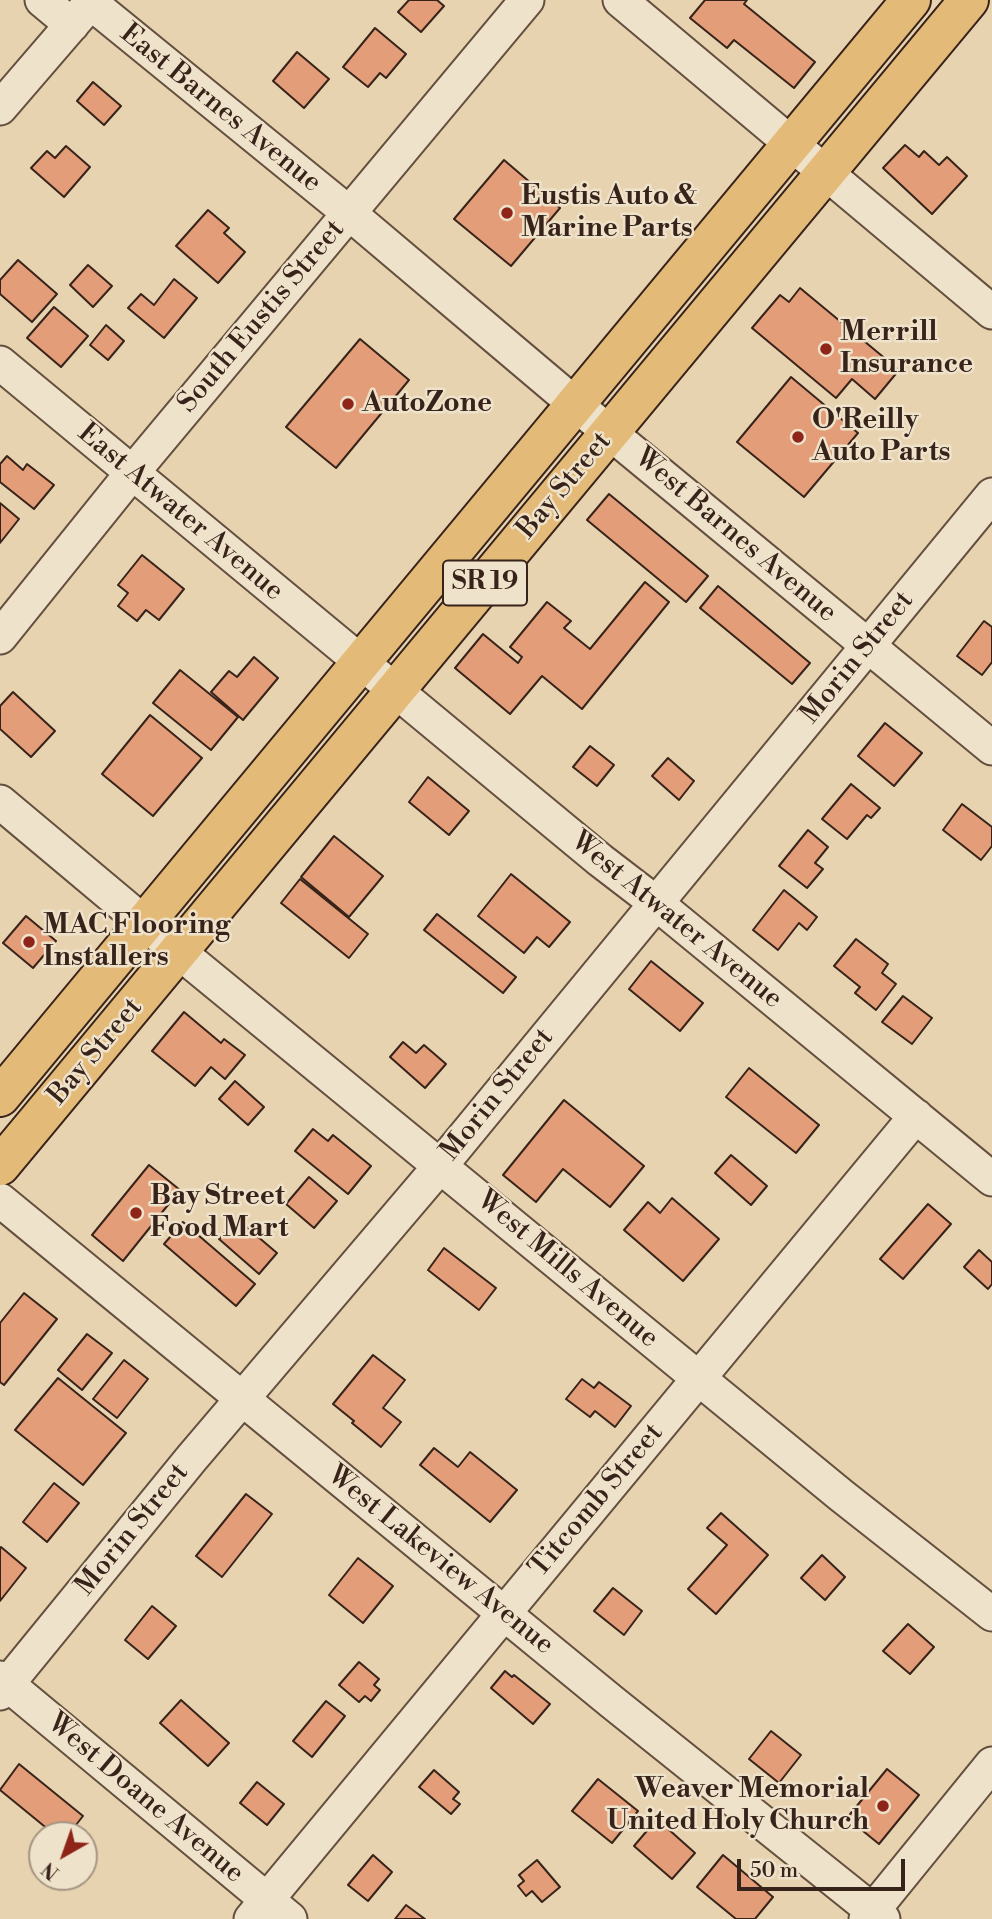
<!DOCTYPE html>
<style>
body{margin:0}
#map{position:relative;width:992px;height:1919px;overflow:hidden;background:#e7d3af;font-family:"Libre Bodoni",serif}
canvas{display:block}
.north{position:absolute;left:28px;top:1821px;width:70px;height:70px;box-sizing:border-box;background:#efe2cb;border:2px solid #a69684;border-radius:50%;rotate:220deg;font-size:19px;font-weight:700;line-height:28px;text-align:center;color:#38231a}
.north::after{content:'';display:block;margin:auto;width:24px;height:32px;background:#8f2418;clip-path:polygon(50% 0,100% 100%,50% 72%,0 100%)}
.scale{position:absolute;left:737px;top:1859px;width:168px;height:32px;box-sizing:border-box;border:4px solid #38231a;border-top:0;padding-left:9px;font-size:21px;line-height:24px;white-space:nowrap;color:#38231a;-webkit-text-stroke:5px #efe2cb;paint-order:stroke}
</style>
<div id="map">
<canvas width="992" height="1919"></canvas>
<div class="north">N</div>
<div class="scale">50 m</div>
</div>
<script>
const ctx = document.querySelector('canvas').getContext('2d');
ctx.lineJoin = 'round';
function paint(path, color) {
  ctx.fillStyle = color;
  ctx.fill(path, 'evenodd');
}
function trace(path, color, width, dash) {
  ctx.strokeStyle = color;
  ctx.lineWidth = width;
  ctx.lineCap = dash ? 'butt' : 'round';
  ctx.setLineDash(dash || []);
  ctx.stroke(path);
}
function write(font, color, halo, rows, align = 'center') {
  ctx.font = font + ' "Libre Bodoni",serif';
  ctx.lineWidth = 5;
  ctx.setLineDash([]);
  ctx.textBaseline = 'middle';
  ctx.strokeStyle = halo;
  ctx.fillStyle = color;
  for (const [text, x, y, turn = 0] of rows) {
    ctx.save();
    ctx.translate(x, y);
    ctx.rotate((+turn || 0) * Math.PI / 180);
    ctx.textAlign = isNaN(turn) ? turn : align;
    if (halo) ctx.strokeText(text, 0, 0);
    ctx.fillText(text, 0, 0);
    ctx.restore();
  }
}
const building = new Path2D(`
 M409,0h28l7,6 -23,26 -23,-20z
 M705,0h42l-3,4 71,58 -21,26 -60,-48 -7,8 -37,-30z
 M375,28l31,26 -20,24 -6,-5 -12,14 -25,-20z
 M297,52l32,27 -25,29 -31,-27z
 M93,82l28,24 -17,19 -27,-24z
 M905,145l14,12 5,-6 15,14 8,-8 20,19 -35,38 -49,-46z
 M66,146l24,21 -26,30 -33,-29 16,-17 8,7z
 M504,160l56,48 -49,58 -57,-47z
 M208,210l21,18 -5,5 21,19 -27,31 -42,-37z
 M18,260l39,34 -25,28 -32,-28v-14z
 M88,265l24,21 -19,21 -23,-22z
 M174,279l23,19 -33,40 -36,-30 13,-14 13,11z
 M800,288l99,82 -24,29 -23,-20 -16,19 -84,-70 28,-33 9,7z
 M54,307l34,29 -27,31 -34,-29z
 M106,325l18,16 -16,19 -18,-15z
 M360,339l49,41 -73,88 -50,-41z
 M791,377l67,56 -54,64 -67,-55z
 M7,456l16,14 4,-6 27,21 -20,24 -34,-27v-18z
 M609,494l99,82 -22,26 -99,-82z
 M0,503l19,16 -19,24z
 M142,555l42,34 -25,31 -13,-10 -9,11 -19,-15 10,-13 -10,-8z
 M645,582l24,20 -87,107 -40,-33 -32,38 -55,-46 28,-34 35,29 4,-6 -12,-10 37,-45 24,19 -7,7 26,21z
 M718,586l92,77 -18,21 -92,-76z
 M984,621l8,6v35l-10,13 -25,-19z
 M254,657l24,21 -35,42 -32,-28 18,-21 8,6z
 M180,670l58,47 -27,33 -58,-47z
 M13,692l42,39 -24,26 -31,-28v-23z
 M150,715l52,43 -49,58 -51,-42z
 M885,723l37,30 -28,33 -36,-30z
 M590,746l24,19 -17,21 -24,-19z
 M668,758l26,23 -15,19 -27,-24z
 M428,777l41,34 -20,24 -40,-33z
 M851,784l29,24 -9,10 -4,-3 -20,24 -25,-20z
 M962,804l30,23v19l-11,14 -38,-30z
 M808,830l20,17 -13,16 8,6 -16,19 -28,-22z
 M334,836l49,40 -34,41 -48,-40z
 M511,874l59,48 -21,25 -12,-10 -13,16 -46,-37z
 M300,879l68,55 -19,24 -68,-55z
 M784,890l33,27 -10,13 -8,-7 -21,27 -25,-20z
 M437,914l79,63 -13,16 -79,-63z
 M26,916l30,25 -23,27 -30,-25z
 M856,939l32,25 -6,9 14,11 -20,26 -21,-17 5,-6 -26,-21z
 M651,961l52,42 -23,28 -51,-42z
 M903,996l29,22 -20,26 -30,-22z
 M184,1012l37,31 3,-4 21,16 -20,24 -14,-12 -16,19 -43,-35z
 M403,1042l13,11 8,-8 22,19 -21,24 -35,-31z
 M749,1068l70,57 -23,28 -70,-56z
 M235,1081l29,26 -16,18 -29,-26z
 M564,1100l80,66 -34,41 -47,-38 -27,33 -33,-27z
 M313,1129l15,12 5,-6 38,31 -23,28 -53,-43z
 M731,1155l36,31 -16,19 -36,-32z
 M149,1165l31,25 -57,71 -31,-26z
 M309,1177l28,24 -23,27 -28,-24z
 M672,1198l47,41 -36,42 -59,-51 24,-28 12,11z
 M928,1204l23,20 -48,55 -23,-20z
 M237,1219l40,34 -18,21 -40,-35z
 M183,1222l72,62 -19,22 -72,-62z
 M444,1248l52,40 -17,22 -51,-40z
 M979,1250l13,12v22l-4,5 -24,-22z
 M24,1293l33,26 -53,66 -4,-3v-59z
 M87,1334l25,19 -30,37 -24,-20z
 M373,1355l32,25 -22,28 18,14 -20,25 -29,-24 2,-2 -21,-17z
 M124,1360l24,19 -31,39 -24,-19z
 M58,1378l68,55 -43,52 -68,-55z
 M582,1379l12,9 5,-6 32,24 -16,21 -20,-16 -5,6 -24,-18z
 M434,1448l24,19 12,-15 47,38 -27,32 -70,-57z
 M54,1483l25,20 -32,39 -24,-20z
 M246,1494l26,20 -50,63 -26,-21z
 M721,1513l47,42 -52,59 -28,-25 39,-44 -20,-17z
 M1,1547l25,21 -26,33v-53z
 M822,1555l23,22 -20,23 -24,-22z
 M358,1558l35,28 -30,37 -34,-28z
 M613,1588l29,23 -18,24 -30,-24z
 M152,1606l24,20 -28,33 -23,-19z
 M908,1624l26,23 -24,27 -27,-23z
 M359,1662l20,17 -5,6 6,5 -9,11 -6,-5 -6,6 -20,-17z
 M505,1671l7,6 2,-2 36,29 -17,20 -42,-36z
 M181,1700l48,43 -21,23 -48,-43z
 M326,1701l19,15 -33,41 -19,-16z
 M771,1731l30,24 -22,28 -30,-24z
 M19,1764l64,52 -15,19h-13l-55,-45z
 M887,1769l32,26 -40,49 -32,-26z
 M434,1770l25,22 -6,7 7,5 -9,10 -32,-27z
 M598,1779l40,32 -26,32 -40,-32z
 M257,1782l27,22 -17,21 -27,-22z
 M657,1819l38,34 -23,26 -38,-33z
 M373,1855l19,17 -24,29 -20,-16z
 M723,1855l50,42 -18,22h-19l-39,-32z
 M537,1860l23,27 -18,15 -10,-11 -6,5 -8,-10 6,-5 -5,-6z
 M406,1905l19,14h-30z`);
const minor = new Path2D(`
 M42,0l30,25
 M620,0l372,312
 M91,3l258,210 226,191 417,344
 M0,108l93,-108
 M0,363l600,497 56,43 336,276
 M0,637l132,-164 395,-473
 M0,802l179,150 663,544 150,118
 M0,1200l612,502 271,217
 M0,1678l290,241
 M0,1693l191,-234 250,-294 551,-670
 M251,1919l665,-803
 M866,1919l126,-155`);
const major = new Path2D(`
 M0,1097l911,-1097
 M0,1166l969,-1166`);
const markers = [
 [507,213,7,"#8f2418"],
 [826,349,7,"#8f2418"],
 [348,404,7,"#8f2418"],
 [798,437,7,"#8f2418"],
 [29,942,7,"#8f2418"],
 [136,1213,7,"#8f2418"],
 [883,1806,7,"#8f2418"]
];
const shields = [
 [485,583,84]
];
const shieldNames = [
 ["SR 19",485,583]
];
const streetNames = [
 ["East Barnes Avenue",220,109,39],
 ["South Eustis Street",262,317,-50],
 ["Bay Street",565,486,-50],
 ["East Atwater Avenue",180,513,40],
 ["West Barnes Avenue",735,536,40],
 ["Morin Street",858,658,-51],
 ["West Atwater Avenue",676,921,39],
 ["Bay Street",96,1052,-50],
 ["Morin Street",498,1095,-51],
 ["West Mills Avenue",567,1270,40],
 ["Titcomb Street",597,1501,-50],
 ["Morin Street",133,1530,-51],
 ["West Lakeview Avenue",440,1561,39],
 ["West Doane Avenue",145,1799,40]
];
const poiNames = [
 ["Eustis Auto &",521,197],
 ["Marine Parts",521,229],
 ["Merrill",840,333],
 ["Insurance",840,365],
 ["AutoZone",362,404],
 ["O'Reilly",812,421],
 ["Auto Parts",812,453],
 ["MAC Flooring",43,926],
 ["Installers",43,958],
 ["Bay Street",150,1197],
 ["Food Mart",150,1229],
 ["Weaver Memorial",869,1790,"right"],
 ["United Holy Church",869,1822,"right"]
];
paint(building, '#e39d78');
trace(building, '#38231a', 2);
trace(minor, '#644f3f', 37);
trace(major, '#38231a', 42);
trace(minor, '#efe2cb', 33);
trace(major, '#e4ba78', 38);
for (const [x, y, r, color] of markers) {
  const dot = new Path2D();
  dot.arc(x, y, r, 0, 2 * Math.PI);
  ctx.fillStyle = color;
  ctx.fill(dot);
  trace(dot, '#efe2cb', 2.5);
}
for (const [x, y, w] of shields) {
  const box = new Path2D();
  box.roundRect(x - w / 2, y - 22.5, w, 45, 5);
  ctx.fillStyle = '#efe2cb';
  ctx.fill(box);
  trace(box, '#38231a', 2);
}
write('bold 26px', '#38231a', null, shieldNames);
write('28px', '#38231a', '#efe2cb', streetNames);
write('bold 28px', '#38231a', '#efe2cb', poiNames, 'left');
</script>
